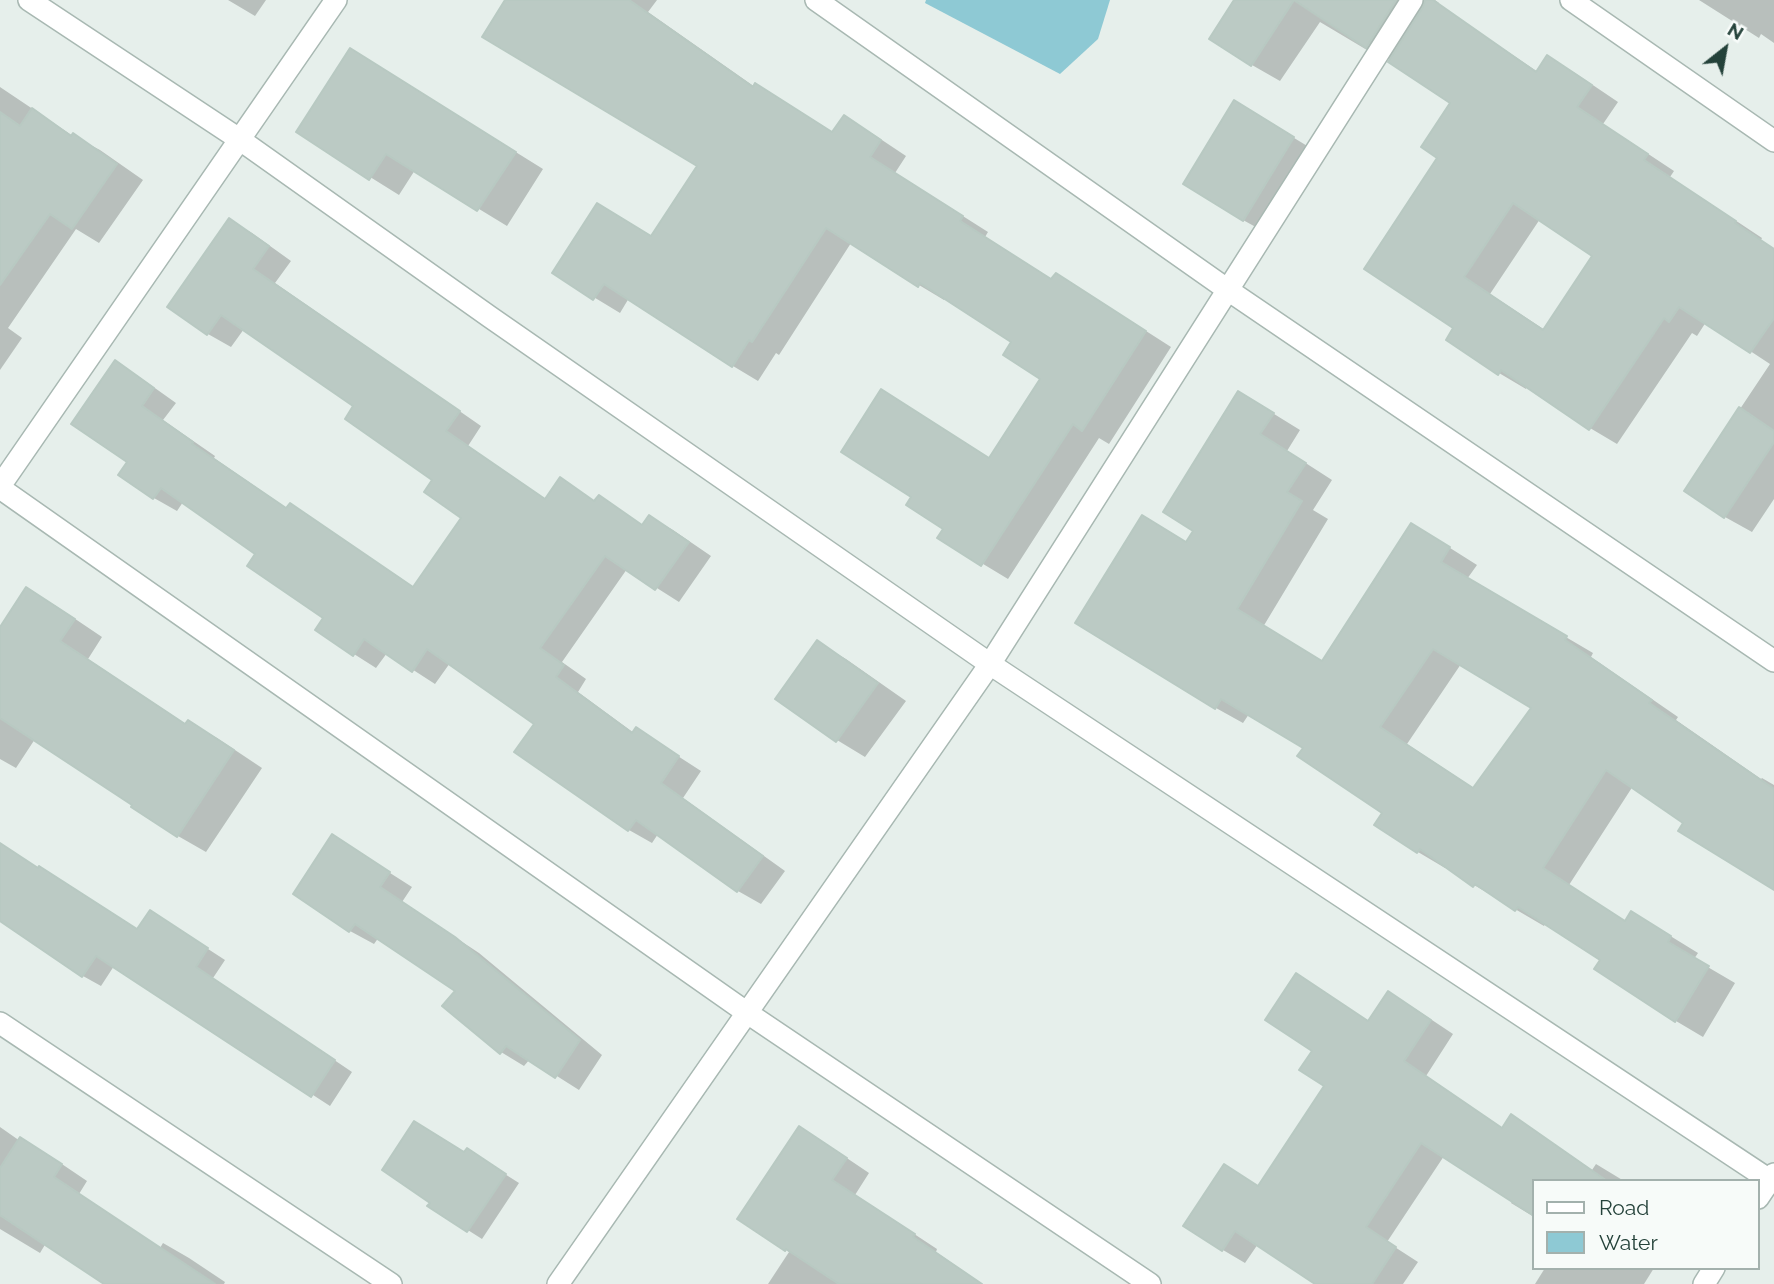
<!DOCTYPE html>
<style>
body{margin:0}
#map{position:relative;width:1774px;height:1284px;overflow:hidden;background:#e6efeb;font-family:Raleway,sans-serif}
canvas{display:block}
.legend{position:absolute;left:1532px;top:1179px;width:228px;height:91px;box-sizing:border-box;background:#f7fbf9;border:2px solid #a3b1ad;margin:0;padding:9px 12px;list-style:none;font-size:21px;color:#24423a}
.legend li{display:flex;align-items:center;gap:14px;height:35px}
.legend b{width:35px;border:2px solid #a3b1ad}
.north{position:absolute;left:1690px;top:14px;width:70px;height:70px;-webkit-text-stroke:5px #f7fbf9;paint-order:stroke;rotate:31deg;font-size:19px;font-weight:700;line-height:28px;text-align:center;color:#24423a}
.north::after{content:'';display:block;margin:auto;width:24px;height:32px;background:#24423a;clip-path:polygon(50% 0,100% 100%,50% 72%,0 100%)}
</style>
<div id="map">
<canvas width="1774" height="1284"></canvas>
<ul class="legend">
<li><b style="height:9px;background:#fff"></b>Road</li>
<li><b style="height:19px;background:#8ec9d4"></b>Water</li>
</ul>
<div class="north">N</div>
</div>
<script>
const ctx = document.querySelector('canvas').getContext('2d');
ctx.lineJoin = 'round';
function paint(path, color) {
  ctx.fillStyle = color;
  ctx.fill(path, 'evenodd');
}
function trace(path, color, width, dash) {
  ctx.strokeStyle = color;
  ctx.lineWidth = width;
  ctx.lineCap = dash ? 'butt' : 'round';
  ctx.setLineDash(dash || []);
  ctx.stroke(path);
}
const water = new Path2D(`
 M926,0h184l-12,39 -38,35 -135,-71z`);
const shadow = new Path2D(`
 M228,0h38l-11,16z
 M507,0h150l-9,12 107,75 1,-2 26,15 52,34 10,-17 26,15 36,24 -11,17 93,59 -3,5 68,43 29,10 89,57 -62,97 -10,-6 -91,141 -68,-41 103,-160 -30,-36 -68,-44 -1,2 -25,-15 -68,-42 -72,112 -3,-2 -18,28 -25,-15 -104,-68 -9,15 -66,-40 98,-35 47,-73z
 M1236,0h199l4,3 -2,1 101,68 10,-15 27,16 43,29 -15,22 71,47 -4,6 92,61 -1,2 13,9v250l-22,33 -27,-15 -39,-27 84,-126 -64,-42 -9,14 -5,-3 -75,111 -27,-16 -63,-42 -1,3 -27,-16 -43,-45 -16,-171 13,-54 -62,-43 -17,-10 -2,3 -52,-31 -40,59 -28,-16zM1540,219l55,36 -50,75 -55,-36z
 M1699,0h75v43l-13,-9 -2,4z
 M379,67l164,102 -36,57 -92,-56 -16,25 -101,-63z
 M0,87l73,49 27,14 43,30 -44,63 -23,-14 -68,99 14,10 -22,32z
 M1263,119l59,36 -50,81 -29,-16z
 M229,220l23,13 39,28 -16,22 206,143 -13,20 79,54 14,-20 35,22 3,-5 45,29 6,-9 23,13 38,26 -32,46 -52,-33 -65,93 24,17 -8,13 56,41 2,-4 65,42 -18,27 102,73 -24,33 -23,-13 -80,-57 -6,9 -23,-13 -112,-79 20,-28 -87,-60 -15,21 -48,-31 -11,15 -22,-14 -28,-37 -68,-64 -75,-51 -6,9 -23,-13 -25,-36 -14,-100 23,14 38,27 -13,17 52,36 -1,2 74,51 2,-4 23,14 102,69 48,-71 -29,-37 -78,-74 -112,-77 -13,18 -23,-13 -39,-27z
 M1266,409l34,21 -13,21 45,29 -19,30 15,9 -65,108 60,36 116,-122 38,24 -10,14 126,74 -2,4 87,60 -2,3 85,59 1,-1 12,7v103l-89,-66 -52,-36 -64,99 57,37 33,7 39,24 -4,6 41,24 -32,54 -27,-16 -80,-52 7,-10 -57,-37 -2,4 -70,-41 -28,-19 -1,2 -27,-16 -42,-27 8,-13 -79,-65 -56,-33 -6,9 -27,-15 -29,-165zM1461,664l72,43 -58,82 -68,-45z
 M27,589l29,17 46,31 -14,22 99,66 2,-3 28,16 45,30 -56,84 -28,-16 -45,-30 1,-1 -99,-66 -19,29 -16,-9v-129z
 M817,642l29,17 60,42 -41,56 -28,-17z
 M332,836l80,51 -10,15 77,51 123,102 -23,35 -49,-31 -6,7 -23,-14 -43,-62 -79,-53 -5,7 -24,-13 -55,-38z
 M0,844l138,87 30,-8 57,37 -12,18 139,94 -22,34 -216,-140 -13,20 -18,-10 -83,-79z
 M1319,988l50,34 19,-29 23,13 42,28 -27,42 78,53 8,-12 22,13 58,40 4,-6 28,17h-90v36l-23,-14 2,-3 -69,-44 -57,86 31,20 -15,22h-85l-60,-40 -13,19 -22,-13 -38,-25 40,-59 34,21 68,-101 -13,-35z
 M0,1127l20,14 27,13 40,27 -8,13 81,54 3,-5 26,15 36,24 -1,2h-116l-62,-41 -6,10 -40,-24z
 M823,1142l46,31 -14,22 82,54 -1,3 46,32h-214l21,-32 -49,-33z
 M465,1154l16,5 38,24 -37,56 -52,-33z
 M1545,1268h109l-10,16h-109z`);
const building = new Path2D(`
 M505,0h124l124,87 2,-4 77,49 12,-17 37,25 -11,17 93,59 -3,5 91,58 5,-6 90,58 -64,100 -9,-7 -92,142 -44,-28 6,-9 -37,-24 5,-8 -70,-45 40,-63 108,69 51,-79 -37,-24 8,-13 -91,-59 -2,4 -92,-59 -74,114 -3,-2 -17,27 -128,-83 -11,16 -41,-27 45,-70 54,33 46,-70 -215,-129z
 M1234,0h162l-30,48 -72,-48 -43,66 -42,-27z
 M1425,0h8l103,72 11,-17 45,30 -15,22 71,47 -4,6 92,61 -1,2 39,26v69l-24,35 -71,-46 -10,15 -5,-4 -75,112 -88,-60 -3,5 -52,-35 7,-12 -89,-59 73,-111 -16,-11 29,-44 -62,-41 35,-55zM1513,203l79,53 -49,74 -79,-53z
 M350,48l166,104 -39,59 -91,-57 -17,26 -73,-48z
 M1234,100l60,37 -51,84 -60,-37z
 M32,108l39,28 2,-3 44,31 -45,65 -22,-15 -50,71v-173l20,14z
 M229,218l40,28 -16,23 207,142 -14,20 99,68 15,-22 34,24 5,-6 43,30 7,-10 40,27 -34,48 -50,-34 -65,92 24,17 -8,12 76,56 4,-6 43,29 -18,27 102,73 -26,36 -101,-72 -8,11 -114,-79 20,-28 -107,-75 -15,23 -48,-33 -11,17 -38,-26 8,-12 -76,-52 8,-12 -94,-66 -8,11 -35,-24 9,-13 -56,-38 44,-64 39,28 -12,18 51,36 -1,2 94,64 4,-5 123,84 48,-69 -37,-26 8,-12 -87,-61 8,-13 -132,-91 -14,20 -40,-28z
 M1238,391l36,22 -14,21 46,29 -19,29 15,9 -65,108 85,52 89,-138 39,24 -9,15 126,74 -2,4 87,60 -3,3 125,86v101l-96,-59 5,-8 -77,-53 -63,98 82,53 6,-10 40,25 -3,6 41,24 -34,56 -81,-53 6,-9 -82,-53 -3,4 -40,-27 -2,3 -53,-38 -3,4 -43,-28 8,-12 -85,-57 6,-8 -82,-49 -6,10 -140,-86 67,-108 44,27 7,-11 -30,-19zM1433,649l98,59 -58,80 -93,-61z
 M1739,407l35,24v11l-50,76 -40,-27z
 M26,587l49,32 -15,22 125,83 3,-4 46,30 -57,87 -46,-30 1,-2 -132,-87v-91z
 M817,640l61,43 -42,59 -61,-43z
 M332,834l58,38 -10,15 75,50 125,103 -25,38 -49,-32 -6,8 -58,-48 13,-15 -100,-67 -6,8 -56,-38z
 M0,843l38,25 1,-2 98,63 13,-19 58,38 -12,19 139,93 -24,37 -215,-141 -14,21 -82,-56z
 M1296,973l72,48 20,-30 43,29 -27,41 98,67 9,-14 96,67h-73v35l-113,-73 -55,84 30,20 -24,37h-57l-80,-53 -13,20 -39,-25 41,-62 34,22 66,-100 -25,-16 13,-19 -47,-31z
 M414,1121l50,31 3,-4 39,26 -39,58 -40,-26 3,-3 -48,-33z
 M799,1126l48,32 -15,22 83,54 -2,3 69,47h-143l-53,-35 -1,2 -48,-32z
 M20,1137l42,27 -8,13 161,107h-111l-104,-69v-47z`);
const minor = new Path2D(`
 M29,0l210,139 251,178 500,347 784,519
 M816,0l412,290 546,371
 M1571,0l203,141
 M0,486l336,-486
 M0,488l746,524 404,272
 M0,1023l391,261
 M1758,1198l16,-24
 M558,1284l432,-620 422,-664
 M1704,1284l10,-16`);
paint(water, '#8ec9d4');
paint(shadow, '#0003');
paint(building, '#bbcac4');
trace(building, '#b8c9c2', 2);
trace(minor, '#a8b8b2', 24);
trace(minor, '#fff', 21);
</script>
